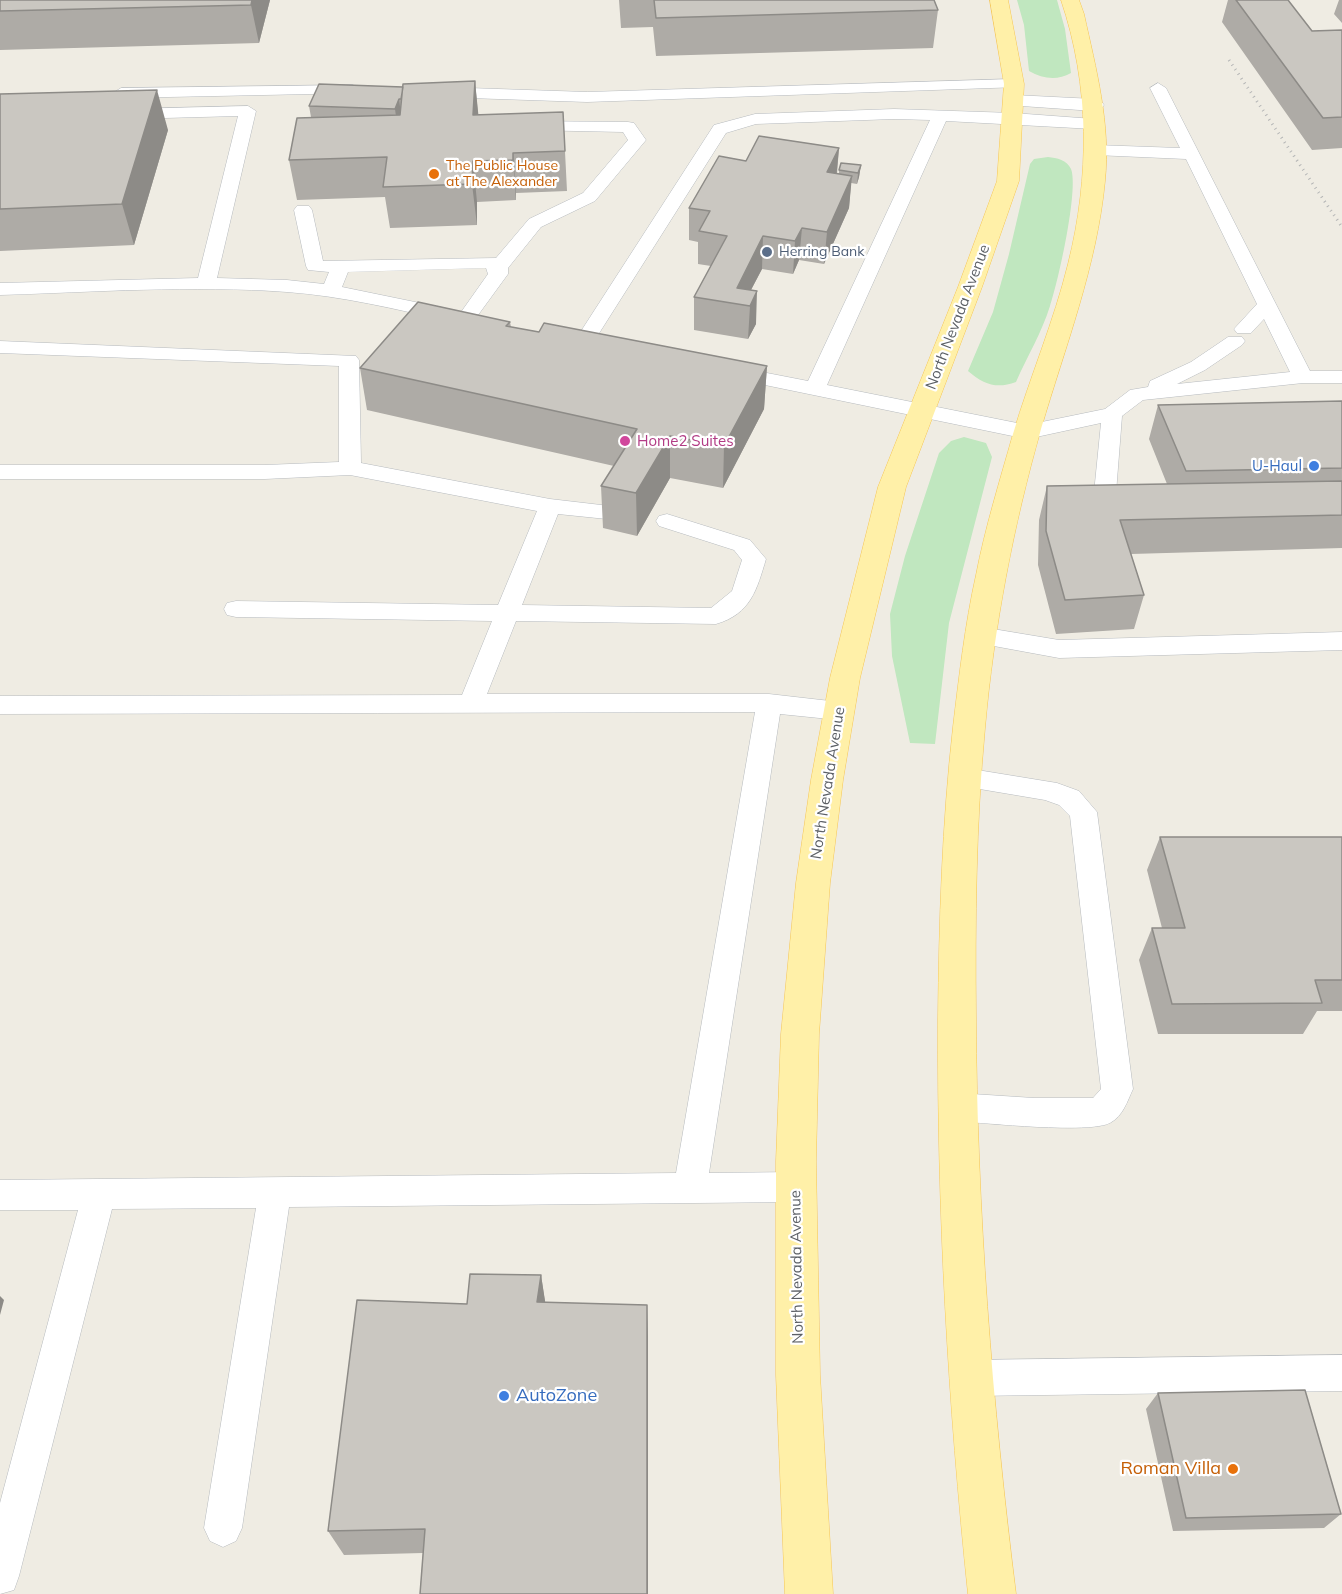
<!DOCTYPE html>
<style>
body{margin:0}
canvas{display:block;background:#efece3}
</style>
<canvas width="1342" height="1594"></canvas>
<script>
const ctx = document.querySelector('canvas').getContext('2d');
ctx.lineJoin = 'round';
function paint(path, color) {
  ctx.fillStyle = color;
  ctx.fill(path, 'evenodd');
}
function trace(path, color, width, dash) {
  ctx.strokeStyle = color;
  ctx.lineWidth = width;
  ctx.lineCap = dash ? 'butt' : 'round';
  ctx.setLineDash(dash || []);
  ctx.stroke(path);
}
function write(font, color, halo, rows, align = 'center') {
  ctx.font = font + ' Mulish,sans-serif';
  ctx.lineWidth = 4.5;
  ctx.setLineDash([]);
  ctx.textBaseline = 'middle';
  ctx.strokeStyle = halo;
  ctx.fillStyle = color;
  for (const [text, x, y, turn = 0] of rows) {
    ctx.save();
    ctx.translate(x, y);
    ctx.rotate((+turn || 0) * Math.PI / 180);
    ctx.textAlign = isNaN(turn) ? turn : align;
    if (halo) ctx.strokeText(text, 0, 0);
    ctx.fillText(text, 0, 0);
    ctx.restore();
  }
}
const green = new Path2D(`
 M1017,0h40l8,29 6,44c-14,8 -28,6 -42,-2l-5,-46z
 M1048,157c9,1 19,3 23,12 8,20 -13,114 -21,137 -8,26 -23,51 -34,76 -19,7 -32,3 -48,-11l25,-59 16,-58 21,-90 4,-5z
 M964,437l22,6 6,14 -43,166 -14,121 -25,-1 -18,-87 -2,-42 15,-58 34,-103 12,-12z`);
const service = new Path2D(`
 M1014,79l8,5 -2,3 -433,15 -148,-5 -8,-5 8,-5 148,5z
 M1158,83l8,5 144,283h32v12h-39l-160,17 -21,16 -6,77 -3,5 -8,2 -8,-2 -3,-5 7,-70 -74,16 -296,-61 -7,-2 -3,-4 3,-4 7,-2 77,15 122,-261 -36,-1 -138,5 -30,9 -135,213h-14l-3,-4 140,-217 41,-11 139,-5 119,4 81,6 8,5 -8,5 -148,-8 -119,264 200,40 78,-16 25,-19 18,-3 2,-6 41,-19 37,-25h14l3,4 -3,4 -37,25 -28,14 113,-12 -26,-53 -13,14h-14l-3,-4 23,-25 -71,-145 -91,-4 -6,-1 -3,-4 3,-4 6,-1 85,3 -30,-60z
 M353,85l8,5 -2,3 -238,5 -8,-5 8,-5z
 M248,106l8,5 -39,167 70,2 37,4 5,-12 -21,-2 -2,-4 -12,-56 3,-4h12l3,4 11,51 173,-3 33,-39 54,-26 45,-53 -5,-8 -95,-2 -8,-5 2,-4 106,1 6,1 12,17 -51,61 -54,26 -33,41v6l-35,48h-14l-3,-4 -7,3c-54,-12 -107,-25 -162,-29 -95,-7 -191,0 -287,3v-12l198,-5 40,-162 -110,3 -8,-5 8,-5zM486,268l2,6 -29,41 -3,-4 -7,-2 -107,-22 6,-15z
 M0,341l356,15 3,4 2,103 189,36 94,11 3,5 -3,5 -8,2 -78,-8 -36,91 189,3 21,-17 10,-31 -8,-10 -75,-24 -3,-5 3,-5 8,-2 83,26 16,19c-9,30 -15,55 -50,65l-200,-3 -29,73h282l70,8 9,2 4,7 -4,7 -9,2 -59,-6 -71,459 87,-1 12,4 4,11 -4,11 -12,4 -507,5 -47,321 -6,13 -13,6 -13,-6 -6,-13 52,-320 -144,1 -93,367 -5,14 -14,4v-91l78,-293h-78v-30l676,-7 79,-461 -755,2v-18l462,-1 30,-74 -256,-4 -9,-2 -3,-6 3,-6 9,-2 262,4 39,-94 -187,-36 -85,4h-265v-14h265l74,-3v-96l-339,-13z
 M981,627l78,13 283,-8v18l-283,8 -87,-16 -3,-6 3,-6z
 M965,768l92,15 22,8 18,21 36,277c-6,13 -10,27 -23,34 -21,11 -124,0 -153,-2l-11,-4 -5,-10 5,-10 11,-4 77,5h59l8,-9 -31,-273 -11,-11 -14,-5 -89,-15 -4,-7 4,-7z
 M1342,1355v36l-371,5 -13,-5 -5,-13 5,-13 13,-5z`);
const minor = new Path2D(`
 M1014,95l80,4 7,2 3,4 -3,4 -7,2 -87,-6 -3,-4 3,-4z`);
const primary = new Path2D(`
 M990,0h18l16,84 -5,97 -37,106 -76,200 -46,191 -17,102 -13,103 -11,151 -3,127 4,214 13,219h-48l-9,-219v-214l5,-127 15,-151 15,-103 19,-102 48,-191 80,-200 39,-106 7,-97z
 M1061,0h18l5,14c12,55 27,110 21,167 -8,85 -40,166 -64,248 -28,98 -47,198 -56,299 -9,96 -10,193 -9,289 1,194 16,385 40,577h-48c-20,-191 -31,-383 -30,-575 1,-97 4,-195 15,-292 6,-50 12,-103 23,-152 9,-47 24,-95 37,-141 17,-57 41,-113 55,-170 22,-87 22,-179 -7,-264z`);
const rail = new Path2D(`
 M1229,60l113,167`);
const wall = new Path2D(`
 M0,0h270l-11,43 -259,7z
 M619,0h315l4,10 -5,38 -277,8 -3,-29 -32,1z
 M1228,0h60l24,31 30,-1v118l-30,2 -90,-128z
 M1339,0h3v23l-8,-9z
 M475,81l3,34 85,-3 4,79 -51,2v7l-39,2v23l-87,3 -5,-31 -88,3 -8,-40 22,-43 -2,-11 94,-19z
 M0,94l168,36 -34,115 -134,6z
 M839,148l-2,26h2v-4l22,-5 -2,12 -2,7 -6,-1 -2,25 -25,56 -25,-4 -6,14 -31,-5 -11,21 5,34 -8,15 -54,-9v-33l17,-31 -13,-2v-22l-9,-2v-32l57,-47z
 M510,322l1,5 28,5 228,34 -3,43 -41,79 -53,-10 -33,58 -34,-8 -2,-42 13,-20 -247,-56 -7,-42z
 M1342,401v147l-211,6 13,41 -10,34 -78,5 -18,-69 1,-45 8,-34 120,-2 -18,-45 9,-34z
 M1160,837h182v174h-25l-14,23h-145l-19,-74 13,-32h10l-15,-58z
 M541,1275l4,27 103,34v258h-228l3,-41 -79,2 -16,-24 139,-227z
 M1158,1393l183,121 -17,14 -151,3 -27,-122z`);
const shadedWall = new Path2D(`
 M252,0h18l-11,43 -8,-38z
 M475,81l4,40 -6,-6z
 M157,90l11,40 -34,115 -12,-41z
 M399,99l3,22 -4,10 -3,-22z
 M839,148l-3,32 -9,-8z
 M513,153l3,40v7l-3,-40z
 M473,161l4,41v23l-5,-41z
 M861,165l-2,12 -2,7 1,-11z
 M852,176l-3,32 -25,56 3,-32z
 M802,228l-3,32 -6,14 2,-33z
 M763,236l-1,33 -19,36 -6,-17z
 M757,291l-1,33 -8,15 2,-33z
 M767,366l-3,43 -41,79 1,-42z
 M670,436v42l-33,58 -1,-43z
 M541,1275l5,32 -9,-5z
 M0,1296l4,4 -4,15z
 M647,1305l1,31v258h-1z`);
const building = new Path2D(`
 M0,0h252l-1,5 -251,6z
 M654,0h280l4,10 -282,8z
 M1236,0h52l24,31 30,-1v87l-19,1z
 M475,81l-2,34 90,-3 2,39 -52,2v7l-40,1 -1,23 -89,3 4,-30 -98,3 8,-42 103,-3 3,-31z
 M319,84l84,3 -2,12h-2l-4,10 -86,-3z
 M157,90l-35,114 -122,5v-115z
 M759,136l80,12 -12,24 25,4 -25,56 -25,-4 -7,13 -32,-5 -26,52 20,3 -7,15 -56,-9 33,-61 -28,-5 11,-20 -21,-3 30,-52 27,5z
 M841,163l20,2 -3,8 -19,-3z
 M418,302l92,20 -4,4 33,6 5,-9 223,43 -43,80 -54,-10 -34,57 -35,-7 36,-57 -277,-61z
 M1342,401v67l-156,3 -28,-66z
 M1342,481v34l-222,5 24,75 -79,5 -19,-69 1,-45z
 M1160,837h182v143h-27l7,23 -150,1 -20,-76h33z
 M470,1274l71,1 -4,27 110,3v289h-227l5,-65 -97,2 29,-231 110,4z
 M1305,1390l36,124 -155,4 -28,-125z`);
const markers = [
 [434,174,6,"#e8710a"],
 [767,252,6,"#5c6f8a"],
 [625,441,6,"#d1479c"],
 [1314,466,6,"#3f7fe0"],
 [504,1396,6,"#3f7fe0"],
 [1233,1469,6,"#e8710a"]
];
const farFoodnames = [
 ["The Public House",446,166],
 ["at The Alexander",446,182]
];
const farServicenames = [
 ["Herring Bank",779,252]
];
const streetNames = [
 ["North Nevada Avenue",958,317,-69],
 ["North Nevada Avenue",828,783,-81],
 ["North Nevada Avenue",797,1267,-91]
];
const hotelNames = [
 ["Home2 Suites",637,441]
];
const shopNames = [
 ["U-Haul",1302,466]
];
const nearShopnames = [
 ["AutoZone",516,1396]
];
const nearFoodnames = [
 ["Roman Villa",1221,1469]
];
paint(green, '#c0e7bf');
trace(service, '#b6babe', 1);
trace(minor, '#b6babe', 1);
trace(primary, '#f6c655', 1);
paint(service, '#fff');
paint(minor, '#fff');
paint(primary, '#fff0a8');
trace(rail, '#b5b6b6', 3, [1, 4.5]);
paint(wall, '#aeaba6');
paint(shadedWall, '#8d8b87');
paint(building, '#cac7c1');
trace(building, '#8d8b87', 1.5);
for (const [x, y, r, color] of markers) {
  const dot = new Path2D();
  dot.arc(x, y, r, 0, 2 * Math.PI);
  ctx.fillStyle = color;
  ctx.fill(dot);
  trace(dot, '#fff', 2);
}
write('14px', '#c56008', '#fff', farFoodnames, 'left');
write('14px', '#4e5e75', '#fff', farServicenames, 'left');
write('15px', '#5c6065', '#fff', streetNames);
write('15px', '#b23c85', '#fff', hotelNames, 'left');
write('15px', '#366cbe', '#fff', shopNames, 'right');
write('18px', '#366cbe', '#fff', nearShopnames, 'left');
write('18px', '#c56008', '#fff', nearFoodnames, 'right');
</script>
